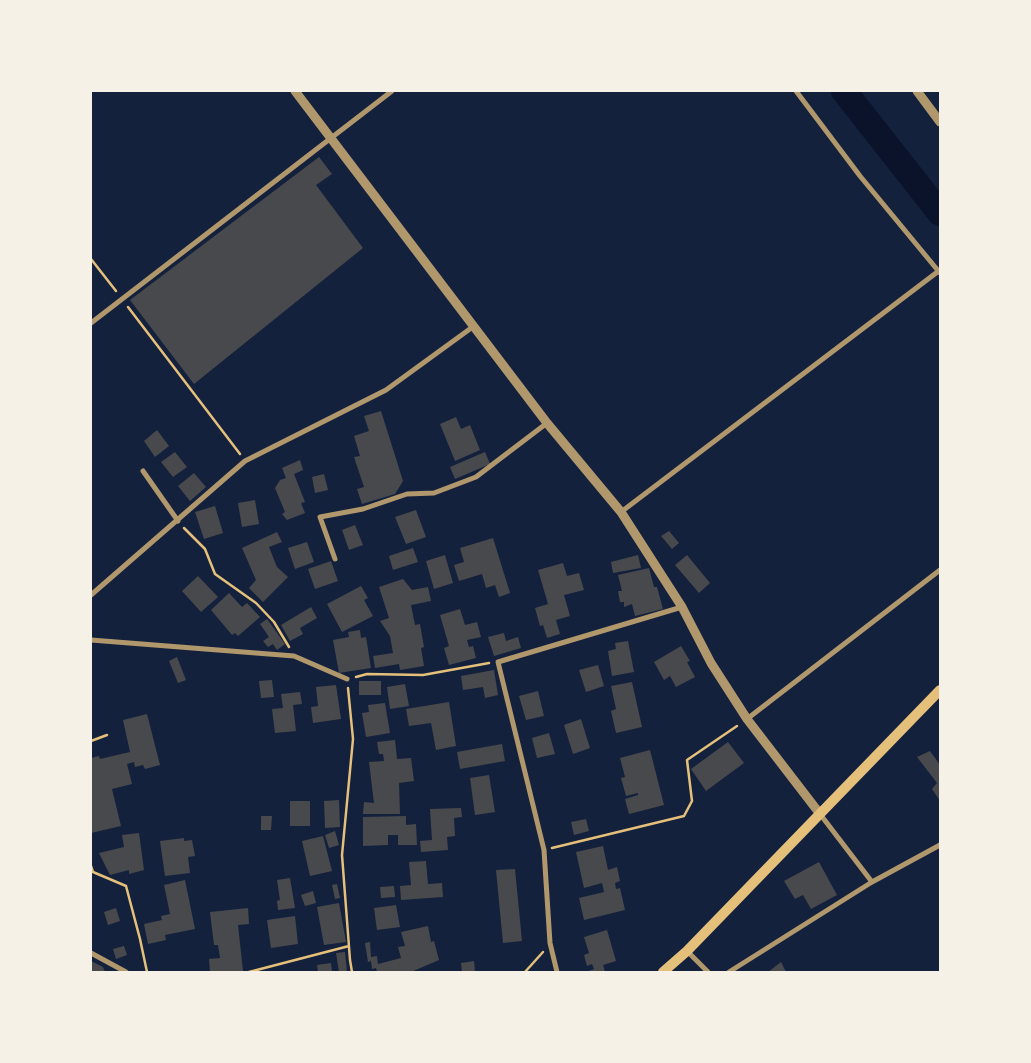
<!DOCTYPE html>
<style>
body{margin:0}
#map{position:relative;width:1031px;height:1063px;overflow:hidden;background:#14213d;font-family:Barlow,sans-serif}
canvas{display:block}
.frame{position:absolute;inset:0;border:92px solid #f6f1e7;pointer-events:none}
</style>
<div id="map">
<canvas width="1031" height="1063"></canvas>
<div class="frame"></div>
</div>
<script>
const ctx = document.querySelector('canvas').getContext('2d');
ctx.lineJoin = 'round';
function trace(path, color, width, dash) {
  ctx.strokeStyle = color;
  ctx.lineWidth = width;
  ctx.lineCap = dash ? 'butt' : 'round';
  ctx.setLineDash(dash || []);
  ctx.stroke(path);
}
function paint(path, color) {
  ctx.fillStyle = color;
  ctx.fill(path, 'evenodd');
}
const river = new Path2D(`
 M844,91l96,122`);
const building = new Path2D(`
 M319,157l13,17 -16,11 47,63 -169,136 -64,-84z
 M381,411l22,70 -8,13 -33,10 -5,-15 7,-2 -10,-30 6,-1 -6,-20 15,-5 -5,-15z
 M456,417l5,12 9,-4 10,25 -25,11 -15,-37z
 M157,430l12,16 -14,11 -11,-16z
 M175,452l12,15 -14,10 -12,-15z
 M485,452l5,12 -35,15 -5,-12z
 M300,460l3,10 -9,4 11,28 -4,1 4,10 -18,7 -5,-6 3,-2 -10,-24 5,-8 6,-2 -4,-10z
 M194,473l12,14 -16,14 -12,-15z
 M324,474l4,16 -13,3 -3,-16z
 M255,500l4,24 -17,3 -4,-24z
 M215,506l8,27 -19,6 -9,-27z
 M416,510l10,27 -20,7 -11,-27z
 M355,525l8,20 -14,5 -7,-20z
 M669,531l10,12 -7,6 -11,-13z
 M277,532l5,10 -13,5 8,20 11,10 -25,25 -14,-14 7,-8 -14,-32z
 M493,538l17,55 -11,4 -4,-12 -9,3 -4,-14 -23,7 -5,-16 10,-3 -4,-14z
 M307,542l7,20 -19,7 -7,-21z
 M413,548l5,14 -25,8 -4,-14z
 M445,555l8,28 -19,6 -8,-28z
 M638,555l3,13 -28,5 -2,-11z
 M687,555l23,28 -11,10 -24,-28z
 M331,561l7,20 -23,8 -7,-20z
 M563,563l4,13 12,-3 5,17 -20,5 6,21 -14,4 4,14 -13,4 -4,-13 -3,1 -5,-18 13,-4 -10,-34z
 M649,568l5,19h3l6,22 -28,7 -3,-12 -8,3v-5h-4l-2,-11h4l-4,-16z
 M198,576l20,21 -17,15 -19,-21z
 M403,579l9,11 16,-3 3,14 -20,4 4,20 5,-1 4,23 -3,1 3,18 -24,4 -1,-6 -24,4 -2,-12 20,-3 -3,-17 -10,-15 9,-3 -10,-31z
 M361,586l7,12 -4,2 9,16 -31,16 -15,-28z
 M229,593l13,14 5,-4 13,14 -22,19 -3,-3 -3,2 -21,-25z
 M311,607l6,11 -17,10 3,6 -13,7 -9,-16z
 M460,609l5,16 12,-3 4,15 -14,3 2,7 4,-1 3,12 -27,7 -5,-17 5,-2 -9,-31z
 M267,619l18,25 -8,6 -4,-6 -5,3 -5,-6 6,-4 -9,-13z
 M360,630l1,8 5,-1 5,31 -32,5 -6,-33 16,-3 -1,-5z
 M504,633l2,8 12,-4 3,11 -27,8 -6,-19z
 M628,641l6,31 -22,4 -4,-25 8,-2 -1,-6z
 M681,646l9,15 -3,1 8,15 -19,10 -6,-11 -6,4 -10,-18z
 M177,657l9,23 -8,3 -9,-22z
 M598,665l6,21 -18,6 -7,-22z
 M494,670l4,25 -13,3 -2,-11 -20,3 -2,-14z
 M272,680l2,17 -13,1 -2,-17z
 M359,681h22v14h-22z
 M632,682l10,45 -26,6 -5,-22 5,-2 -5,-23z
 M405,684l4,22 -19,3 -3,-22z
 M336,685l5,34 -28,4 -2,-16 7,-1 -2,-19z
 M538,691l6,25 -18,4 -7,-24z
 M300,692l2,12 -9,1 3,26 -21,2 -3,-24 11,-1 -2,-14z
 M449,702l7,44 -20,4 -5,-27 -22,3 -3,-17z
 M385,703l5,30 -24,4 -4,-24 7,-1 -1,-7z
 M147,714l13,51 -15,4 -2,-4 -8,2 -1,-5 -7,2 5,20 -20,5 9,37 -30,7v-75l8,-2 1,3 30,-7 -7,-32z
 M581,719l9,29 -17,6 -9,-29z
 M549,733l6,21 -18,4 -5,-20z
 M395,740l2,19 14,-1 3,23 -15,2 1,31h-37l1,-12 10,1 -5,-41 15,-1 -1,-7h-4l-2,-12z
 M728,742l16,21 -38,28 -15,-22z
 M502,744l3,17 -45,8 -3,-17z
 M650,750l14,55 -35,9 -4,-15 13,-4v-2l-12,3 -5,-18 4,-1 -5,-19z
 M930,751l10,14v36l-8,-12 5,-6 -20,-26z
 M489,775l6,37 -20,3 -5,-37z
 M339,800l1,27 -15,1 -1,-27z
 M290,801h20v25h-20z
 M461,808l1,9 -8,1 1,18 -8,1 1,13 -27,2 -1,-11 12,-1 -2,-31z
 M261,816h11l-1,14h-10z
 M406,816v9l10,-1 1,21h-19v-10h-10v10l-25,1v-29z
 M586,819l3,12 -15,4 -3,-13z
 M335,831l4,14 -10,3 -4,-13z
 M139,833l5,37 -15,4v-4l-19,5 -11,-22 25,-6 -2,-12z
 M323,836l9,35 -22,5 -8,-35z
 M184,838v3l8,-1 3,16 -7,1 2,16 -25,3 -5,-35z
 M603,846l5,24 9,-3 3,14 -5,2 1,6 4,-1 5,22 -41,10 -5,-22 25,-6 -2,-9 -18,5 -8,-36z
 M426,861l2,23 14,-1 1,14 -42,3 -1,-14 11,-1 -2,-23z
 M819,862l18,33 -26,14 -8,-14 -8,4 -11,-18z
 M515,869l7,72 -19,2 -7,-73z
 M290,878l5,30 -17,2 -1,-9 3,-1 -3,-20z
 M185,880l10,49 -30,6 1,5 -18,4 -4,-20 18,-4 -1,-4 9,-2 -6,-29z
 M337,884l3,14 -5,1 -3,-14z
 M394,886l1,11 -14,1 -1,-11z
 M313,891l3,12 -11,3 -4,-11z
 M339,903l7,39 -22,3 -7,-38z
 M396,905l4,22 -23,3 -3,-22z
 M116,908l4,13 -12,4 -4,-13z
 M248,908l1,16 -11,1 5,46 -33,1 -1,-13 11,-1 -2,-13h-4l-4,-33z
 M295,916l3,28 -27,4 -4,-28z
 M428,926l3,16 3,-1 5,19 -28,12h-34l-1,-4 -4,1 -1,-8 -3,1 -3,-19 5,-1 1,15 6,-1 1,8 23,-6 -3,-11 7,-1 -4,-14z
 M607,930l9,31 -13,4 2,7h-19l8,-3 -2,-5 -5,2 -3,-11 5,-2 -5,-16z
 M124,946l3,9 -11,4 -3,-10z
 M345,952l2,20h-8l-3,-19z
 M91,961l12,6 2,5h-14z
 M474,961l1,11h-13l-1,-9z
 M781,962l5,10h-18z
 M331,963l1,9h-14l-1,-7z`);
const path = new Path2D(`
 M91,259l25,32
 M128,307l112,147
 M184,528l21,21 10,25 41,29 18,19 15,25
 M356,677l11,-3 56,1 66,-12
 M348,688l5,51 -11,116 8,105 2,12
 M91,741l16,-6
 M552,848l132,-32 8,-15 -5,-41 50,-34
 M91,866l2,6 33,14 14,53 7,33
 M249,972l100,-26
 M525,972l18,-20`);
const minor = new Path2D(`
 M796,91l64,85 80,97
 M91,323l301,-232
 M143,471l35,50
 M621,512l319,-242
 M335,559l-15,-42 43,-8 44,-15 27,-1 42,-16 71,-54
 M91,595l154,-134 141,-71 88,-64
 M91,640l203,16 53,23
 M747,719l193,-149
 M820,814l52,68
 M687,951l21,21
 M91,953l35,19
 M557,972l-7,-29 -6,-93 -46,-188 184,-55
 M729,972l143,-90 68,-37`);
const tertiary = new Path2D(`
 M295,91l252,332 74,89 61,95 29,56 36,56 73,95
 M917,91l23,31`);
const secondary = new Path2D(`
 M663,972l24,-21 253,-261`);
trace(river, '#0b132b', 26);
paint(building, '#48494c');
trace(path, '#e5c07b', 2.5);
trace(minor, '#b1986c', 5);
trace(tertiary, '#b1986c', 9);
trace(secondary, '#e5c07b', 10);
</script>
